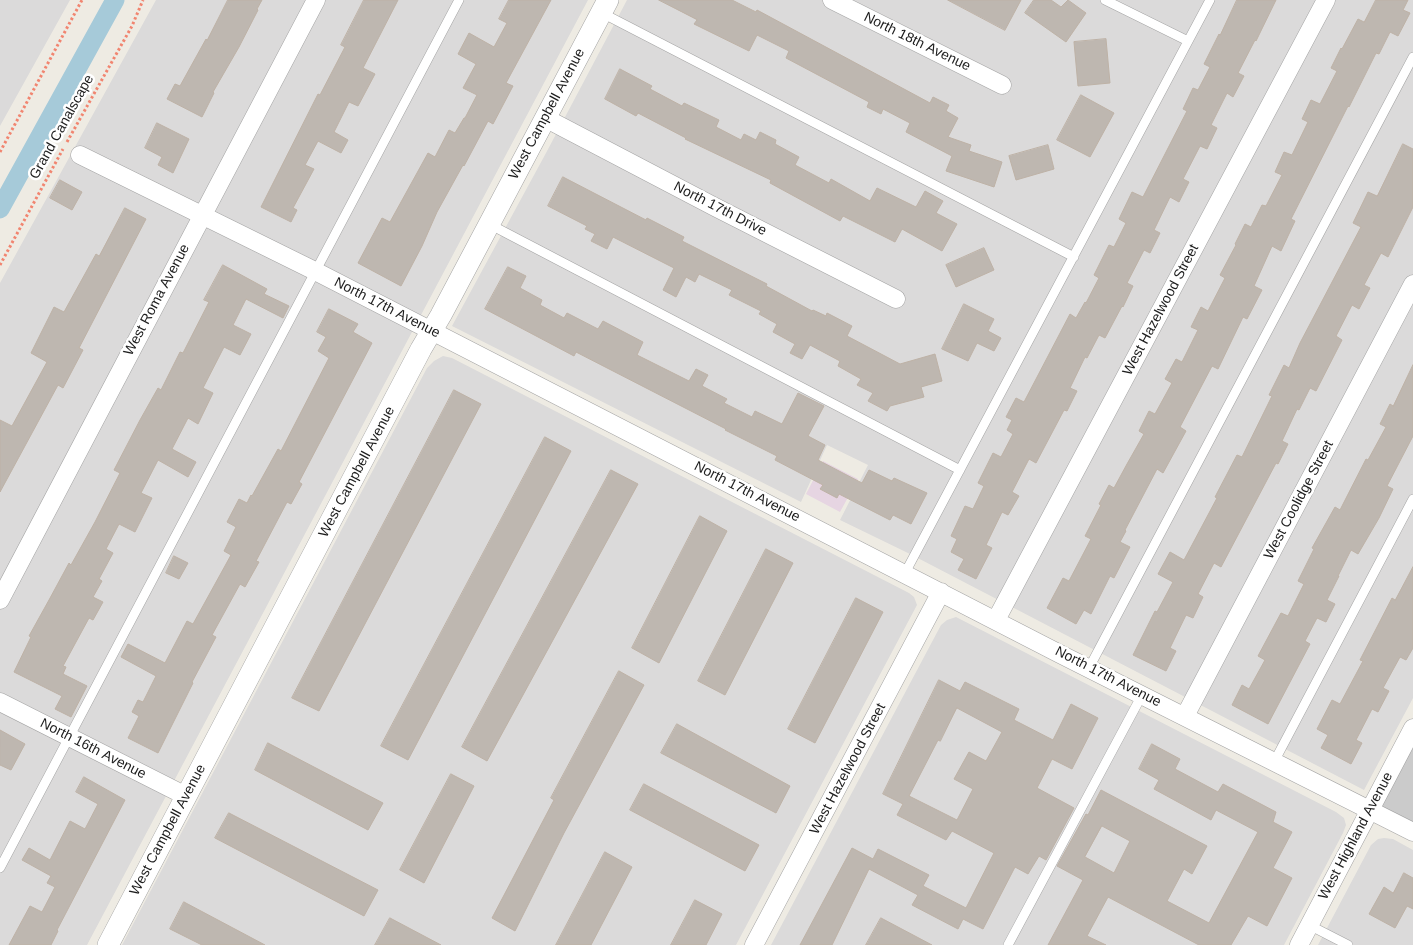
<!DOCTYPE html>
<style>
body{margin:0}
canvas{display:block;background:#eeebe3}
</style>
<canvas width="1413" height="945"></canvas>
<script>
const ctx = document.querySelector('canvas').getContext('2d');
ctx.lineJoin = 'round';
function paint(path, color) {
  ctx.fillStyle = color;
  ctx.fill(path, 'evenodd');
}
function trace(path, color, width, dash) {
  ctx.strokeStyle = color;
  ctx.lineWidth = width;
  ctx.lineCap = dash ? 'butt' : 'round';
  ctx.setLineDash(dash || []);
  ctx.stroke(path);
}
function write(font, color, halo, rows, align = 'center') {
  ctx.font = font + ' Arial,sans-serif';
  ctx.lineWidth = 5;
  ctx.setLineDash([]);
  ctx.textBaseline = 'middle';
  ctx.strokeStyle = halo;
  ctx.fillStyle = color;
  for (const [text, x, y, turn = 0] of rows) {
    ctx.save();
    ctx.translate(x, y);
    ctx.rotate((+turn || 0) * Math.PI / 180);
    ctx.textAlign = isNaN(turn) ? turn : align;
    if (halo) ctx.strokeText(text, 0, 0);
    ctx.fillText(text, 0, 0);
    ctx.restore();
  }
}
const residential = new Path2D(`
 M0,0h70l-70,126z
 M156,0h432l-501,945h-87v-662z
 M627,0h786v698l-49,92 -454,-236 -70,-34 28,-55 -41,-20 -26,57 -349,-176 94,-173z
 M443,356l9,2 457,235 5,4 3,8 -181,340h-614l305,-577 7,-7z
 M956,617l380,195 8,6 2,7 -3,8 -59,112h-513l170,-320 6,-5z
 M1384,838l9,1 20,11v95h-95l53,-100 7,-6z`);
const industrial = new Path2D(`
 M823,461l35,18 -18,33 -34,-18z`);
const religious = new Path2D(`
 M1413,728v104l-44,-22z`);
const canal = new Path2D(`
 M0,209l115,-209`);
const building = new Path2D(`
 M228,0h34l-5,9 1,1 -19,37 -26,45 1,1 -12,24 -35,-18 8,-15 5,2 26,-47 1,1z
 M364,0h34l-35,68 12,6 -17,32 -9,-4 -15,30 14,8 -7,13 -23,-12 -13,24 9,4 -21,39 4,2 -6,12 -30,-15 57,-113 2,1 25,-48 -4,-2z
 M509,0h42l-45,83 7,3 -20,38 -5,-3 -24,45 -1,-1 -26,47 -15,34 -21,40 -43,-23 24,-45 8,4 38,-69 7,4 14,-27 6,3 9,-15h1l12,-23 -14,-7 13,-24 -18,-10 11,-21 25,14 13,-24 -8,-4z
 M659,0h73l24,12 1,-2 173,93 3,-6 16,8 -3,6 12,7 -10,19 23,8 -2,6 33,11 -8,25 -48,-16 6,-15 -46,-24 4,-9 -27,-14 -2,5 -14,-7 2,-5 -83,-44 3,-7 -32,-16 -8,16 -55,-27 3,-4z
 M948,0h73l-16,30z
 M1034,0h17l10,7 7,-7 18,13 -20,29 -41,-29z
 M1237,0h39l-20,41 -1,-1 -17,33 6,3 -11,21 -6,-4 -16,32 6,3 -10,21 -7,-3 -17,33 6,3 -10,20 -9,-5 -16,33 6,3 -10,20 -6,-3 -17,33 6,3 -10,21 -1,-1 -17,32 -6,-3 -12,23 -2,-1 -15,31 7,3 -10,20 -3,-1 -28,53 -7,-4 -17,33 7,4 -11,19 -6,-3 -16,33 6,3 -16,31 -18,-9 6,-11 -13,-7 6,-13 -6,-3 14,-30 8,3 11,-23 -6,-3 15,-30 8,4 12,-23 -6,-4 5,-10 -6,-3 10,-19 8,4 46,-88 6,4 9,-16 1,1 13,-25 -5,-3 15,-30 5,2 12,-24 -7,-4 13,-27 11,5 44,-86 -4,-2 10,-21 5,2 12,-23 -6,-3 15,-30 1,1z
 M1376,0h32l-5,10 7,3 -12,23 -8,-4 -11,22 -3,-1 -27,54 -1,-1 -57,113 4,2 -14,30 -9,-5 -18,40 8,4 -15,29 -4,-2 -25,52 -6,-3 -32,61 6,4 -23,42 -6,-4 -32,61 1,1 -6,11 10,5 -16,31 -4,-2 -19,38 -7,-4 -8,14 -29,-16 16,-30 6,3 22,-42 -6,-3 16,-31 -2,-1 10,-19 5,3 13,-24 17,-30 -5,-3 10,-20 6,3 17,-31 -7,-4 11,-20 6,3 16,-32 -7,-3 10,-20 7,4 17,-33 -5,-3 16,-30 -1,-1 10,-20 6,3 11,-22 4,1 16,-31 -7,-3 9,-20 8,3 16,-33 -6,-3 9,-19 9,4 17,-33 -6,-3 10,-20 1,1 16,-30 6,3z
 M1106,39l4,44 -32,3 -4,-44z
 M620,69l32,17 -2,3 32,17 2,-3 35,17 -3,7 25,13 3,-6 12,6 4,-8 16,8 -1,4 24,13 -4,8 34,18 2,-4 39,22 7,-13 39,19 9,-16 18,10 -7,12 21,11 -15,27 -40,-22 -7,13 -52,-26 -3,5 -70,-38 1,-3 -86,-41 1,-1 -48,-25 -2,3 -31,-17z
 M1081,95l33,18 -24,44 -33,-17z
 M157,123l32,16 -16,34 -15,-8 4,-8 -17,-9z
 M1403,144l10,5v58l-25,50 -7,-4 -17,32 6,3 -11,21 -7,-4 -16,31 6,4 -26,51 -6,-3 -11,22 -2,-1 -15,32 6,3 -10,20 -2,-1 -55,104 -7,-4 -16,31 5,3 -10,21 -7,-3 -16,33 6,3 -10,20 -33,-16 22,-44 2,1 16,-30 -15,-8 12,-22 14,8 33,-62 -2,-1 22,-42 5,2 30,-61 -3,-1 15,-30 5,3 11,-25 61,-116 -8,-4 15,-31 9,4z
 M1048,145l6,24 -38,11 -7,-24z
 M563,177l83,43 1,-2 37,19 -2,4 85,43 -1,2 46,25 1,-1 13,6 1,-3 25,13 -5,10 53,28 35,-10 7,27 -21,6 3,10 -34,9 -3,5 -19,-10 5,-8 -16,-8 4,-6 -23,-13 2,-5 -30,-16 -8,14 -12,-6 5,-9 -22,-12 4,-8 -18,-10 2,-3 -32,-16 3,-5 -33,-16 -4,8 -9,-5 -10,20 -13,-7 11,-22 -61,-31 -6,12 -16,-8 4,-7 -10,-5 2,-3 -39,-20z
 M60,180l22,12 -10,18 -22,-12z
 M125,208l21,11 -67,129 4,2 -20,38 -5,-3 -58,107v-72l12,6 35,-64 -16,-9 23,-46 10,5 32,-58 3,2z
 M984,248l10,22 -38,17 -10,-22z
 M223,265l44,24 -3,5 25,12 -6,12 -37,-19 -13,26 18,9 -11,21 -16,-8 -21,41 10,5 -15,31 -10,-6 -16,31 24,13 -8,15 -30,-17 -17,33 11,5 -17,34 -16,-8 -13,25 7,4 -14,26 3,2 -9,16 10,5 -10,18 -4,-2 -26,48 3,1 -3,7 24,12 -16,31 -16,-8 7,-13 -48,-24 17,-35 -2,-1 20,-36 20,-37 2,2 24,-43 25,-49 -6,-3 26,-50 18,-32 3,2 19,-38 3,1 26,-51 -5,-2z
 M508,267l18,9 -6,12 22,12 -2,5 24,13 3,-5 31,16 5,-8 40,21 -6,13 52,26 7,-12 12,6 -6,11 25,13 -3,4 28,14 3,-6 27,13 16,-31 26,13 -16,30 17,9 -7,15 44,23 7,-13 23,11 2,-3 33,15 -16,31 -18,-9 -3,5 -51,-26 -2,4 -17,-9 3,-4 -48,-25 2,-4 -52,-26 1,-1 -150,-77 -2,4 -89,-47z
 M964,304l30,15 -6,12 13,7 -7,13 -17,-8 -9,18 -26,-12z
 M329,309l29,15 -5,8 19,11 -73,139 3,2 -11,20 -4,-2 -31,59 3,1 -14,25 -5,-3 -28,51 4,2 -24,45 1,1 -35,70 -30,-15 11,-22 -7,-4 6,-12 5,2 13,-26 -35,-19 7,-13 37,19 22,-42 6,3 38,-69 -7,-4 12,-24 -9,-5 12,-23 8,4 4,-8 1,1 26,-47 3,2 48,-93 -11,-7 8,-14 -9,-5z
 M1413,365v71l-26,50 6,3 -14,29 -21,36 -7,-4 -13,26h1l-12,24 8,4 -9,18 -9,-4 -12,23 5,3 -42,80 -36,-19 10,-20 7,4 16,-29 -7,-4 23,-43 7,3 16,-32 -6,-3 16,-32 -2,-1 23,-41 5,3 26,-51 2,1 18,-33 -6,-3 10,-20 3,2z
 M454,390l27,14 -162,307 -27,-13z
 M545,437l26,14 -163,309 -27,-14z
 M611,470l27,14 -151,277 -25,-14z
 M700,516l27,15 -68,132 -27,-15z
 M766,549l27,14 -68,132 -27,-14z
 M174,556l14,7 -9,16 -13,-6z
 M1413,567v81l-7,12 -6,-3 -17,31 6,3 -11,21 -6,-3 -16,31 6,3 -11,21 -30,-16 7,-13 -11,-6 15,-29 8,4 23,-43 -3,-1 32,-62 3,2z
 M856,598l27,14 -68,131 -27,-14z
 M619,671l25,14 -80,148 -49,98 -23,-13 62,-118 -3,-2z
 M939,680l21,11 5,-9 54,27 -5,11 39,20 18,-36 27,14 -26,51 -20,-10 -15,29 37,20 -28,52 -7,-4 -11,18 -13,-7 -32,62 -20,-10 -5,10 -46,-24 6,-10 -49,-26 -37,76h-32l52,-97 21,11 5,-10 51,26 -6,11 43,22 28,-55 -42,-22 -6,9 -49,-25 6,-11 -20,-10zM957,708l45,24 -16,29 -17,-9 -15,27 19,10 -16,31 -48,-24 29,-56 2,1z
 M677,724l113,62 -14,27 -115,-60z
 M0,730l25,14 -14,26 -11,-5z
 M268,743l115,60 -15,27 -113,-60z
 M1152,744l28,15 -5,10 43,23 5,-8 53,28 -3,10 19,10 -19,36 19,10 -25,48 -19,-10 -17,29h-32l-91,-48 -21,39 19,9h-58l35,-65 -26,-14 29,-52 2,1 13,-25 106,56 -15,28 -8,-5 -17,32 42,22 49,-91 -42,-22 -5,10 -57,-31 5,-9 -20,-11zM1102,826l28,15 -16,32 -29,-16z
 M451,774l23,12 -50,97 -24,-13z
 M84,777l41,23 -68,130 1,1 -7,14h-42l21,-39 12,6 13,-25 -8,-4 4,-7 -29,-16 7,-12 21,12 20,-39 15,8 13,-25 -22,-12z
 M644,784l115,61 -14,26 -115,-61z
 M229,813l149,77 -14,26 -149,-78z
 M605,852l27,15 -41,78h-35z
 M1404,873l9,5v31l-6,-3 -12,22 -26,-14 15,-27 9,6z
 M695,900l27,14 -16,31h-35z
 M184,902l81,43h-63l-32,-16z
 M390,918l51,27h-66z
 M881,918l51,27h-66z`);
const path = new Path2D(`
 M67,142l65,-116 11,-26
 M0,152l82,-152
 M0,265l63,-116`);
const service = new Path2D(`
 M1105,0l83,41
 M602,13l472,244
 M489,224l471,246
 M905,573l305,-573
 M1089,668l324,-611
 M1274,762l139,-263
 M0,868l459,-868
 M1309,925l39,20
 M1008,945l134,-250`);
const minor = new Path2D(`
 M832,0l170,85
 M545,118l170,89 181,92
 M80,155l235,116 745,383 353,178
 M0,600l316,-600
 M996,620l330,-620
 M0,702l186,94
 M1185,716l228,-432
 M754,945l187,-353
 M1299,945l114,-217`);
const tertiary = new Path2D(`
 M108,945l313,-596 20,-34 167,-315`);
const streetNames = [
 ["North 18th Avenue",917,42,26],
 ["West Campbell Avenue",547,114,-62],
 ["Grand Canalscape",62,127,-61],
 ["North 17th Drive",720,209,27],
 ["West Roma Avenue",157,300,-62],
 ["North 17th Avenue",387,308,27],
 ["West Hazelwood Street",1161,310,-62],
 ["West Campbell Avenue",357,472,-62],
 ["North 17th Avenue",747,492,27],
 ["West Coolidge Street",1299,500,-62],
 ["North 17th Avenue",1108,677,27],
 ["North 16th Avenue",93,749,27],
 ["West Hazelwood Street",848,769,-62],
 ["West Campbell Avenue",168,830,-62],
 ["West Highland Avenue",1356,836,-62]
];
paint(residential, '#dbdada');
paint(industrial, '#e6d5e2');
paint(religious, '#cbcbcb');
trace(canal, '#a6cad9', 19);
paint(building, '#beb7b0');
trace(building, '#beb2a6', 1);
trace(service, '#a4a4a4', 10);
trace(minor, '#a4a4a4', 19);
trace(tertiary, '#a4a4a4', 22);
trace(path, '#f18570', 3, [2.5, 2.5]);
trace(service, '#fff', 9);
trace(minor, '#fff', 18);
trace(tertiary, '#fff', 21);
write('14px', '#1d1d1d', '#fff', streetNames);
</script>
